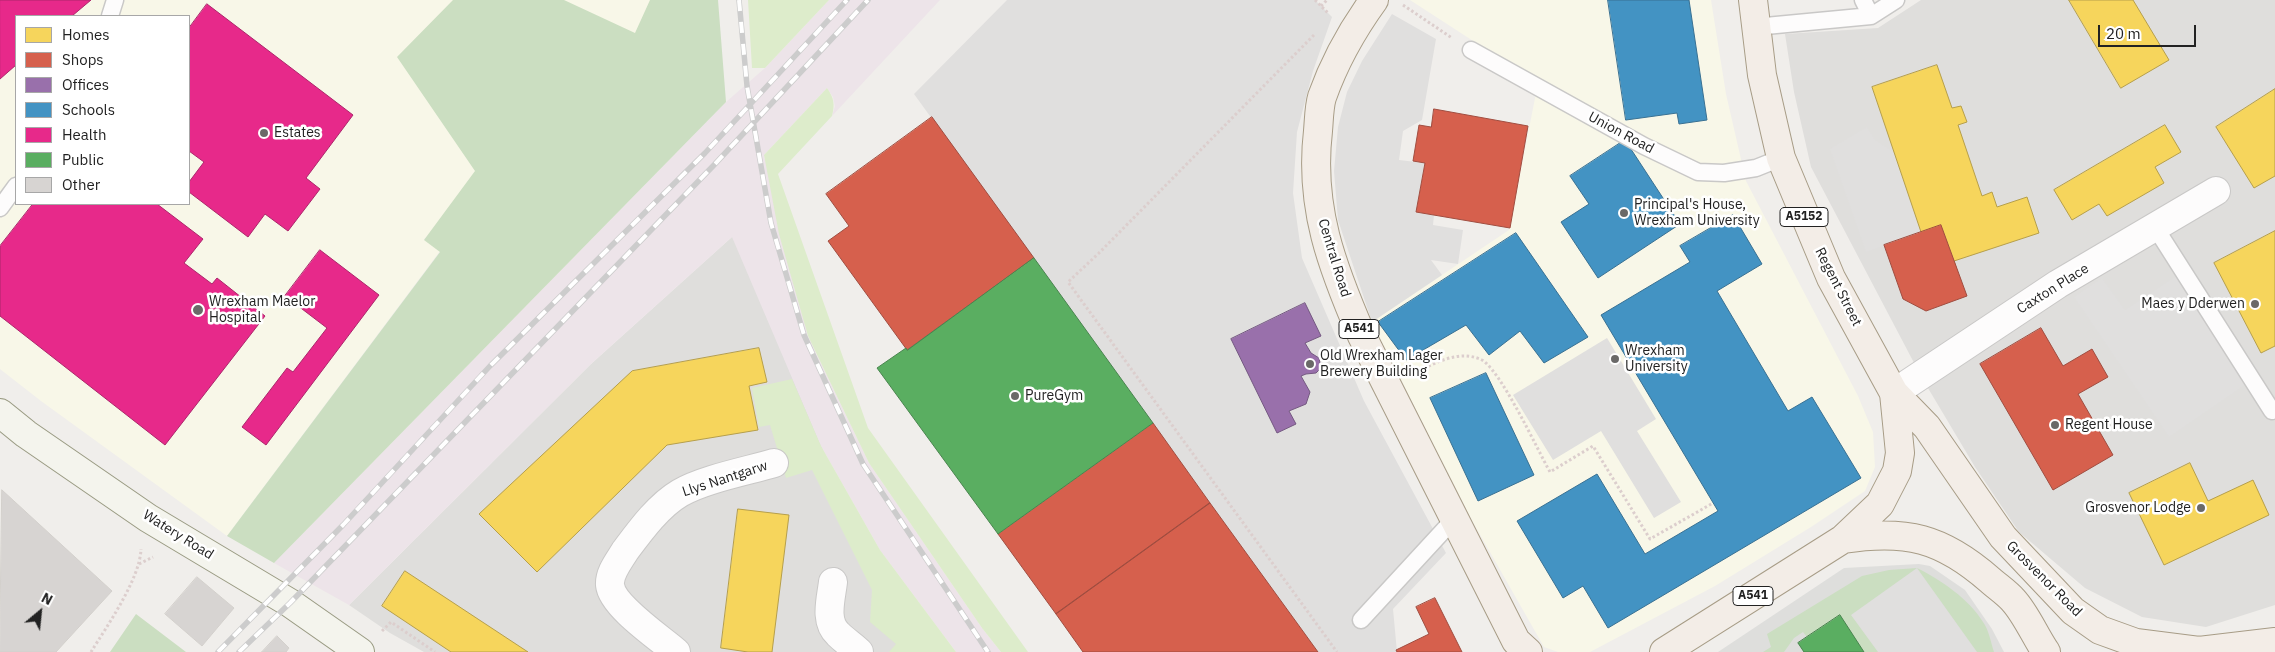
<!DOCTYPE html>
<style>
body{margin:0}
#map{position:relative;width:2275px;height:652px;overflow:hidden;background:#f0eeeb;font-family:"IBM Plex Sans",sans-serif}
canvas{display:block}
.legend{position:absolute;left:15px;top:15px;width:175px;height:190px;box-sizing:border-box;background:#fff;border:1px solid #a7a7a7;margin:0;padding:6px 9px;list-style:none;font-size:15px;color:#222}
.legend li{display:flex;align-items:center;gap:10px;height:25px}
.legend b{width:25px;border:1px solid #a7a7a7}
.north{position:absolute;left:15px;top:587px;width:50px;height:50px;-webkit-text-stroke:4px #fff;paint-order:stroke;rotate:28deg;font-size:14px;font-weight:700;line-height:20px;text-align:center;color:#222}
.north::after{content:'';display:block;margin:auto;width:18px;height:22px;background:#222;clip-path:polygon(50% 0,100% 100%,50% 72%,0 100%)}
.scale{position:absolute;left:2098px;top:25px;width:98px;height:22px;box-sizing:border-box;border:2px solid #222;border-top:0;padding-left:6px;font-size:15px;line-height:18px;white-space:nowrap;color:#222;-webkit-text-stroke:4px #fff;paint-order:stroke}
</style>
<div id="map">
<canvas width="2275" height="652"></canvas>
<ul class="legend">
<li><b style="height:14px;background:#f6d55c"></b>Homes</li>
<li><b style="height:14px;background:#d6604d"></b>Shops</li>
<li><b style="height:14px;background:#9970ab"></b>Offices</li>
<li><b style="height:14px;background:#4393c3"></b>Schools</li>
<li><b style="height:14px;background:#e7298a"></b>Health</li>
<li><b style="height:14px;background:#5aae61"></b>Public</li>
<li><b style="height:14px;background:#d7d4d2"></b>Other</li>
</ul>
<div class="north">N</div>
<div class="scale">20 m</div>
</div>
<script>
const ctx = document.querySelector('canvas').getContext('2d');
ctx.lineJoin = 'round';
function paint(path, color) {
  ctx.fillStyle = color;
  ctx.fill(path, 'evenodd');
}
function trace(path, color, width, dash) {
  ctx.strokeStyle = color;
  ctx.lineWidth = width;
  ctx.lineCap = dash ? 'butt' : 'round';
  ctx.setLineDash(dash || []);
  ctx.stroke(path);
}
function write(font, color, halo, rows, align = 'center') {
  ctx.font = font + ' "IBM Plex Sans",sans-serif';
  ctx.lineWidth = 5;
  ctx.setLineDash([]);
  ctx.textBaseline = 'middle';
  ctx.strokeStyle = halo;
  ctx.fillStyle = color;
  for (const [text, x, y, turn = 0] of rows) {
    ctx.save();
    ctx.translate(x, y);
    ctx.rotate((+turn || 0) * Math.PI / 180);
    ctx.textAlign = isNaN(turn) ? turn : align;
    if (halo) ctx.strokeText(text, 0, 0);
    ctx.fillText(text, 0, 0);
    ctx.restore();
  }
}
const residential = new Path2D(`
 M1921,0h354v605l-69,22 -64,-10 -57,-29 -66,-56 -44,-65 -53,-89 -111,-211 -17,-75 -9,-58 93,-6z
 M733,236l175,416h-484l-34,-19 -41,-28 242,-241z`);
const industrial = new Path2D(`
 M829,0h111l-108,116 3,-10 -2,-9 -6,-9 -63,67 44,181 61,127 113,165 19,24h-45l-76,-102 -59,-104 -89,-209 -141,127 -242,241 -75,-42 452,-461 39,-34z`);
const education = new Path2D(`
 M0,0h685l-261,239 16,12 -213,285 -186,-135 -41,-32zM16,16h173v188h-173z
 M1410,0h301l15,94 20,87 112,215 15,36 2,35 -10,24 -54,36 -96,59 -125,66h-32l-14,-5 -70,-123 -102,-202 137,-92 29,-147z`);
const religious = new Path2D(`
 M1919,564l11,2 35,24 27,39 12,23h-286l126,-84z`);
const grass = new Path2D(`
 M748,0h81l-64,68h-13z
 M827,88c7,10 8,16 5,28l-54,58 90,254 160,224h-27l-19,-24 -113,-165 -61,-127 -29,-102 -15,-79z
 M792,379l29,67 59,104 76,102h-67l7,-8 -26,-22 2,-32 -60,-120 -26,8 -16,-53 -11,2 -7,-39z`);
const forest = new Path2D(`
 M453,0h111l71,33 15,-33h68l8,102 -452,461 -47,-27 213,-284 -16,-12 51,-69 -78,-114z
 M1917,568c24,12 52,31 66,54 6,8 8,21 11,30h-130l-24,-37 -33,22 -4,-5 -9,6 -10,14h-21l8,-5 -4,-13 95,-58 27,-6z
 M136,614l50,38h-76z`);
const parking = new Path2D(`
 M1007,0h308l17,17 -19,54 -16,61 -4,61 9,65 62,143 82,152 -53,56 4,43h-79l-404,-558z
 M1392,14l44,25 -14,81 -19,11 -4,29 26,3 -9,49 18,3 -1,10 30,5 -5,34 -27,-4 11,15 -70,47 -34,-102 -4,-49 4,-44 9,-35 15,-31z
 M1867,127l8,13 20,13 26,79 -55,20 -36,-103z
 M2176,276l73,106 -80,55 -95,-140 28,-19 23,32z
 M1607,338l49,81 -19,12 44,71 -27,16 -53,-87 -48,29 -40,-65z
 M1917,568l60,84h-99l-27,-37z`);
const homes = new Path2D(`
 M2069,0h64l36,60 -48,28z
 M1937,65l15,43 9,-2 6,16 -9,3 24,71 10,-4 5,15 30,-10 12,36 -85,28 4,12 -33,11 -15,-45 12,-4 -1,-3 -49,-145z
 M2275,89v87l-21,12 -38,-61z
 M2165,125l16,27 -26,15 9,16 -57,33 -8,-12 -27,16 -18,-30z
 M2275,231v115l-14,7 -47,-90z
 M759,348l8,34 -18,4 9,44 -91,15 -130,127 -58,-58 153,-143z
 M2190,463l18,38 45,-21 16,35 -105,50 -35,-72z
 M738,509l51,6 -17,137h-24l-27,-4z
 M405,571l123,81h-77l-69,-46z`);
const shops = new Path2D(`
 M1434,109l94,17 -18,102 -94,-16 9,-49 -12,-2 6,-36 12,2z
 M932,117l102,141 -127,92 -79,-109 21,-15 -23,-32z
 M1941,225l26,71 -41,15 -23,-12 -19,-54z
 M2041,328l22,38 29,-17 16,28 -30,17 35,61 -60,35 -73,-126z
 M1153,423l57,80 -154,111 -58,-80z
 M1210,503l108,149h-235l-27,-38z
 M1435,598l27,54h-65l-1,-2 33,-16 -13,-27z`);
const offices = new Path2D(`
 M1305,303l16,33 -16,7 6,10 8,5 2,10 -5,5 -10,1 -5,2 9,16 -4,12 -17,7 7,13 -19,9 -46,-94z`);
const schools = new Path2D(`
 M1608,0h81l18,120 -28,4 -2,-11 -51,7z
 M1625,140l55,84 -82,54 -37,-56 28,-18 -19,-28z
 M1733,215l29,49 -45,27 71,120 24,-14 49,81 -253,150 -25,-42 -20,12 -46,-77 80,-47 48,80 73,-43 -117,-196 89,-53 -10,-16z
 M1516,233l72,104 -44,26 -24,-32 -31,24 -23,-30 -60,35 -28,-38z
 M1486,373l48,102 -56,26 -48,-103z`);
const health = new Path2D(`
 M0,0h91l-19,16h-56v49l-16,14z
 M207,4l146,111 -47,63 14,11 -32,42 -23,-17 -17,23 -59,-45v-10l15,-20 -15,-11v-123z
 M33,204h124l46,35 -19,24 28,21 5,-6 48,38 -100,129 -165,-129v-70z
 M320,250l59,45 -113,150 -24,-18 45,-59 6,4 34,-44 -42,-32z`);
const public = new Path2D(`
 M1034,258l119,165 -155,111 -121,-166 29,-20 1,2z
 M1840,615l24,37h-60l-6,-9z`);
const building = new Path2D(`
 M2,490l110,101 -56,61h-56z
 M197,577l37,31 -32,38 -37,-32z
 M277,636l12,12 -3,4h-24z`);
const path = new Path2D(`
 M1315,0l14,14
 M1403,5l49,33
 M1321,6l6,-6
 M1314,35l-215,218 -31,29 269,370
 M1415,373c20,-10 42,-23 65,-14 19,7 58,92 70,113l43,-26 57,93 63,-36
 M139,564l14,-7
 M382,631l9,-9 44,30
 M91,652c16,-26 49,-73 50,-103`);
const lane = new Path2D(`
 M110,16l5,-16
 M1871,16l25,-16
 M1755,27l116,-11 -8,-16
 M1471,50l173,96 54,26 26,1 32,-5 25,-10
 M0,208l16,-22
 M2155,227l117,184
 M1361,620l94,-102`);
const street = new Path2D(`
 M1894,393l164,-109 158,-93
 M833,582c-2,17 -9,39 5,52 7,7 15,12 21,18
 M676,652c-16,-14 -64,-46 -66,-67 -1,-12 9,-24 15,-34 15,-20 33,-45 55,-58 24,-14 67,-22 94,-30`);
const secondary = new Path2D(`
 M0,413l26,21 122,84 142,85 70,49`);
const primary = new Path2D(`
 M1374,0c-21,29 -40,63 -52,97 -3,10 -3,23 -4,34 -9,76 14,136 44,205l154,305 12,11
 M1753,0l9,75 19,83 50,120 63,115 33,34 76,110 70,74 27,19 36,13 63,8 76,-9
 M1843,539c63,-10 99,-1 147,41 8,7 17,13 23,20 13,14 22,36 33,52
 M1664,652l179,-113 37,-35 17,-33 3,-18 -6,-60`);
const rail = new Path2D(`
 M739,0l8,86 24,137 33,112 59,129 125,188
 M218,652l125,-127 147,-159 215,-213 142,-153
 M239,652l51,-49 424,-438 154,-165`);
const markers = [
 [264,133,5,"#6a6968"],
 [1624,213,5,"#6a6968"],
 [2255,304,5,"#6a6968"],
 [198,310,6,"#6a6968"],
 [1615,359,5,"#6a6968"],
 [1310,364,5,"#6a6968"],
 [1015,396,5,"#6a6968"],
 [2055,425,5,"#6a6968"],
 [2201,508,5,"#6a6968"]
];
const shields = [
 [1804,217,48],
 [1359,329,40],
 [1753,596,40]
];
const shieldNames = [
 ["A5152",1804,217],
 ["A541",1359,329],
 ["A541",1753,596]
];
const poiNames = [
 ["Estates",274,133],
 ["Principal's House,",1634,205],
 ["Wrexham University",1634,221],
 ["Wrexham Maelor",209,302],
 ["Hospital",209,318],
 ["Maes y Dderwen",2245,304,"right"],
 ["Wrexham",1625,351],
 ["University",1625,367],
 ["Old Wrexham Lager",1320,356],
 ["Brewery Building",1320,372],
 ["PureGym",1025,396],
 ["Regent House",2065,425],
 ["Grosvenor Lodge",2191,508,"right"]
];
const streetNames = [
 ["Union Road",1621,133,28],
 ["Central Road",1334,258,73],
 ["Regent Street",1838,287,63],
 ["Caxton Place",2053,289,-32],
 ["Llys Nantgarw",725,479,-18],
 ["Watery Road",178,535,32],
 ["Grosvenor Road",2044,579,45]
];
paint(residential, '#dfdedc');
paint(industrial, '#ede4e9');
paint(education, '#f8f7e8');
paint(religious, '#dededc');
paint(grass, '#ddeccb');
paint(forest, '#cbdec1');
paint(parking, '#e0dfde');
paint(homes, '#f6d55c');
trace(homes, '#b69f4b', 1);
paint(shops, '#d6604d');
trace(shops, '#a04d40', 1);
paint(offices, '#9970ab');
trace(offices, '#755982', 1);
paint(schools, '#4393c3');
trace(schools, '#397193', 1);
paint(health, '#e7298a');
trace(health, '#ac276b', 1);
paint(public, '#5aae61');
trace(public, '#49844e', 1);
paint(building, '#d7d4d2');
trace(building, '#d3d0cc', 1);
trace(lane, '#c9c8c7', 19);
trace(street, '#c9c8c7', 30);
trace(secondary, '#999a82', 30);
trace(primary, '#a79c86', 30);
trace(path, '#dccecd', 3, [2.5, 2.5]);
trace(lane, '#fdfcfc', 16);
trace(street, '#fdfcfc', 28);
trace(secondary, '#f4f4ed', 28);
trace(primary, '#f3ede7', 28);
trace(rail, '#ccc', 5.5);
trace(rail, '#fff', 4, [11]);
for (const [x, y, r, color] of markers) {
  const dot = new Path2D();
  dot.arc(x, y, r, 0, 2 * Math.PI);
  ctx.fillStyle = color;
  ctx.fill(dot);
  trace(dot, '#fff', 2);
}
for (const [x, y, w] of shields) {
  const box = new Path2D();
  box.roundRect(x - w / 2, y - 9.5, w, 19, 4);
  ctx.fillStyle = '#fff';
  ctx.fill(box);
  trace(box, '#222', 1);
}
write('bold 12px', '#222', null, shieldNames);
write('14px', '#222', '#fff', poiNames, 'left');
write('14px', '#222', '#fff', streetNames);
</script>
